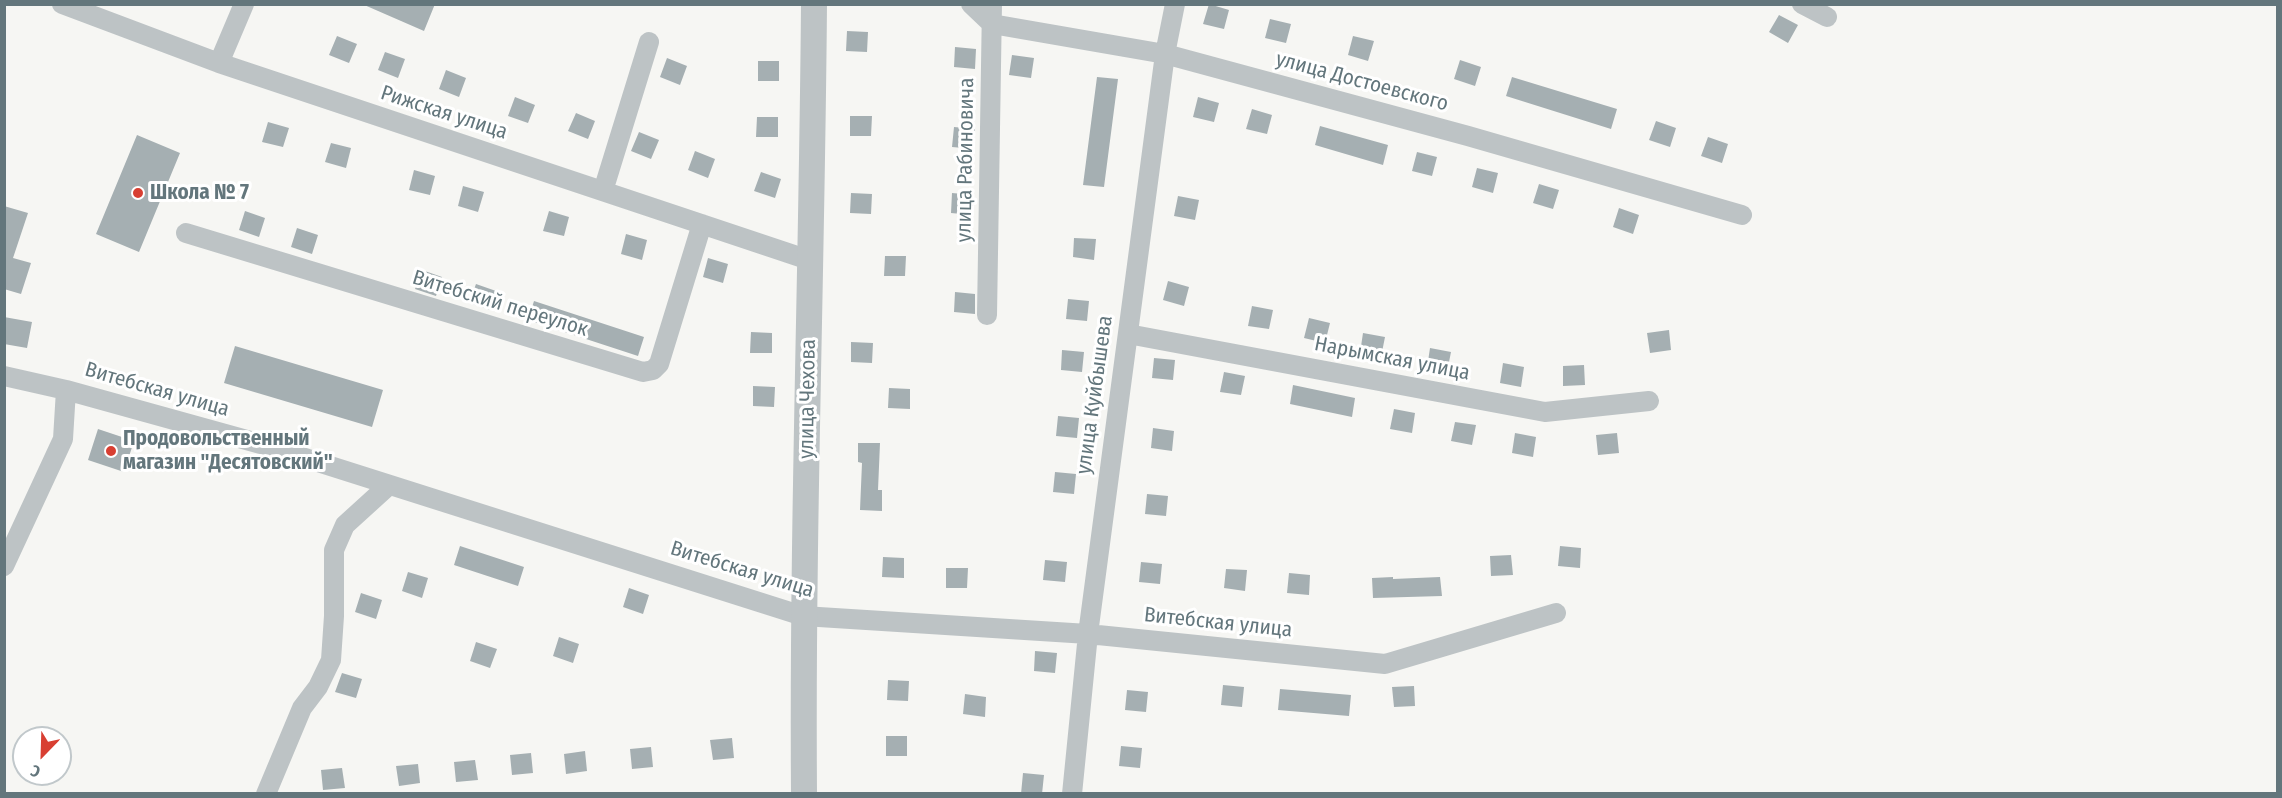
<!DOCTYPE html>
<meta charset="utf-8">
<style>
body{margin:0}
#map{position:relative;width:2282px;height:798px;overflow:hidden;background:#f6f6f3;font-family:"Fira Sans Condensed",sans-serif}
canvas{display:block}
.frame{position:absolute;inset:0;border:6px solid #63767c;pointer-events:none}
.north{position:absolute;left:12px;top:726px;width:60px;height:60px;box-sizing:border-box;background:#fff;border:2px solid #c1c8cb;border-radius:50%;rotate:203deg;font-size:16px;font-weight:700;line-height:24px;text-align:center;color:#63767c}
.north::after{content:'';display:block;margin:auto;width:21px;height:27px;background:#d83f32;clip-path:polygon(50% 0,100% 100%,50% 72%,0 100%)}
</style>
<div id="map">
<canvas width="2282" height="798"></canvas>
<div class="frame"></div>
<div class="north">С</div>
</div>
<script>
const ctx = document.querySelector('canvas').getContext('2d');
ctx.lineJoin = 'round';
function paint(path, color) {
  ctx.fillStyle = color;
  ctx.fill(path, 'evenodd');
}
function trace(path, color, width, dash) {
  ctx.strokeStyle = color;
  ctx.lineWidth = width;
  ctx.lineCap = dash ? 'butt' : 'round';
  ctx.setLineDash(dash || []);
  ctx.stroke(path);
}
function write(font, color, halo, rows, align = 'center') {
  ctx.font = font + ' "Fira Sans Condensed",sans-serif';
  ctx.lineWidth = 6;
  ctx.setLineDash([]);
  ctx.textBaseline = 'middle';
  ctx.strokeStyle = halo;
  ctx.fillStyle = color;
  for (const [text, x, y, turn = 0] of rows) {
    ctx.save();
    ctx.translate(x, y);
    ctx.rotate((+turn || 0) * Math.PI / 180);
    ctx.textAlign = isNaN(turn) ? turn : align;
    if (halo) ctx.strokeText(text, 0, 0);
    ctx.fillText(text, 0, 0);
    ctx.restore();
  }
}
const building = new Path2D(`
 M362,4h73l-11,27z
 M1209,4l20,6 -5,19 -21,-5z
 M1779,15l19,10 -10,18 -19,-11z
 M1270,19l21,5 -5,19 -21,-5z
 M847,31l21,1 -1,20 -21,-1z
 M337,36l20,8 -8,19 -20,-8z
 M1353,36l21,5 -6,20 -20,-6z
 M955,47l21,2 -1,20 -21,-2z
 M385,52l20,7 -7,19 -20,-8z
 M1012,55l22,3 -3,20 -22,-3z
 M667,58l20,8 -7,19 -20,-8z
 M1460,60l21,7 -6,19 -21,-7z
 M758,61h21v20h-21z
 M446,70l20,8 -7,19 -20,-8z
 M1097,77l21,2 -14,108 -21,-2z
 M1512,77l105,32 -6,20 -105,-33z
 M515,97l20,8 -7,18 -20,-7z
 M1198,97l21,6 -5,19 -21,-5z
 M1252,109l20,6 -5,19 -21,-5z
 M576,113l19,8 -7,18 -20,-8z
 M850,116h22l-1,20h-21z
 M757,117h21v20h-22z
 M1656,121l20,7 -6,19 -21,-7z
 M268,122l21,6 -6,19 -21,-5z
 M1320,126l68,19 -5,20 -68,-20z
 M954,127l21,2 -1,20 -22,-2z
 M639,132l20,8 -8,19 -20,-8z
 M137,135l43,18 -41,99 -43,-18z
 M1708,137l20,7 -6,19 -21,-7z
 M331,143l20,5 -5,20 -21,-6z
 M695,151l20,8 -7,19 -20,-8z
 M1417,152l20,5 -5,19 -20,-5z
 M1477,168l21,5 -5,20 -21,-6z
 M414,170l21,6 -5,19 -21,-5z
 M761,172l20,7 -6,19 -21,-7z
 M1539,184l20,6 -6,19 -20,-6z
 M463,186l21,6 -6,20 -20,-6z
 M851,193l21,1 -1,20 -21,-1z
 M952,193l22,2 -2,20 -21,-2z
 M1178,196l21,4 -4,20 -21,-4z
 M4,206l24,7 -15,45 18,5 -10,31 -17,-5z
 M1619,208l20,7 -6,19 -20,-7z
 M245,211l20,7 -6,19 -20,-7z
 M549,211l20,6 -5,19 -21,-5z
 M297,228l21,7 -6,19 -21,-7z
 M626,234l21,6 -5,20 -21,-6z
 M1074,238l22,1 -2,21 -21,-3z
 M885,256h21l-1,20h-21z
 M708,258l20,6 -5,19 -20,-6z
 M422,270l20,7 -6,19 -21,-7z
 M1168,281l21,6 -5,19 -21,-6z
 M476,284l20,7 -6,19 -21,-7z
 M955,292l20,2v20l-21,-2z
 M1068,299l21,2 -2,20 -21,-2z
 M534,301l110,36 -6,19 -110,-36z
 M1252,306l21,4 -4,19 -21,-3z
 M4,317l28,5 -5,26 -23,-4z
 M1309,318l21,5 -5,20 -21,-5z
 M1669,330l2,20 -21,3 -3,-20z
 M751,332l21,1v20h-22z
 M1363,333l22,4 -4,20 -21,-4z
 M851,342l22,1 -1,20 -21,-1z
 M235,346l148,44 -11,37 -148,-44z
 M1430,348l21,4 -4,20 -20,-4z
 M1062,350l22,2 -2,20 -21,-2z
 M1154,358l21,2 -2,20 -21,-2z
 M1503,363l21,4 -3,20 -21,-4z
 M1584,365l1,20 -22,1v-20z
 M1224,372l21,4 -4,19 -21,-3z
 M1293,385l62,13 -3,19 -62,-13z
 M753,386l22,1 -1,20 -21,-1z
 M889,388l21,1v20l-22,-1z
 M1394,409l21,4 -3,20 -22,-4z
 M1058,416l21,2 -2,20 -21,-2z
 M1455,422l21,3 -4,20 -21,-4z
 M1153,428l21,3 -2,20 -21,-3z
 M98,429l36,12 -10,31 -36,-12z
 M1515,433l21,4 -3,20 -21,-4z
 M1617,433l2,20 -21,2 -2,-20z
 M858,443h22l-2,47h4v21l-22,-1 2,-47 -4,-1z
 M1055,472l21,2 -2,20 -21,-2z
 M1147,494l21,2 -2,20 -21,-2z
 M460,546l64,21 -6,19 -64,-21z
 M1560,546l21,2 -1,20 -22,-2z
 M1511,555l2,20 -22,1 -1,-20z
 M883,557l21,1v20l-22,-1z
 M1045,560l22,2 -2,20 -22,-2z
 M1141,562l21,2 -2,20 -21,-2z
 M946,568h22l-1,20h-21z
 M1226,569l21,1 -2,21 -21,-3z
 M408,572l20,6 -6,20 -20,-7z
 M1289,573l21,2 -1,20 -22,-2z
 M1393,577v2l47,-2 2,19 -69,2 -1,-20z
 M629,588l20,7 -6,19 -20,-7z
 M361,593l21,7 -6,19 -21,-7z
 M559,637l20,7 -6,19 -20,-7z
 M476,642l21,7 -7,19 -20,-7z
 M1035,651l22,2 -2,20 -21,-2z
 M342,673l20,6 -6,19 -21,-6z
 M888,680l21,1 -1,20 -21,-1z
 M1223,685l21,2 -2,20 -21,-2z
 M1414,686l1,20 -21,1 -2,-20z
 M1280,689l71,6 -2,21 -71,-6z
 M1127,690l21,2 -2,20 -21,-2z
 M965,694l21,3 -1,20 -22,-3z
 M886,736h21v20h-21z
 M732,738l2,20 -21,2 -3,-20z
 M1121,746l21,2 -2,20 -21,-2z
 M651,747l2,20 -21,2 -2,-20z
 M585,751l2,20 -21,3 -2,-20z
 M531,753l2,20 -21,2 -2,-20z
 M475,760l3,20 -22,2 -2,-20z
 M418,764l2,19 -21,3 -3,-20z
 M342,768l3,20 -22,2 -2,-20z
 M1023,773l21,2 -2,19h-21z`);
const minor = new Path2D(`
 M62,4l157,59 593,198
 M971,4l21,20 173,30 303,82 274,79
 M1802,4l25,13
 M219,63l25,-59
 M603,191l46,-149
 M186,233l457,139 10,-2 6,-6 43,-140
 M987,315l5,-311
 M1128,334l417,78 104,-11
 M4,376l62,14 195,54 542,172 285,18 297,30 171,-51
 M4,566l59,-127 3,-49
 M266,794l36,-86 16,-21 13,-27 3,-44v-66l11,-25 44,-40
 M1072,794l16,-160 77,-580 10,-50`);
const tertiary = new Path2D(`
 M804,794c-2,-264 8,-526 10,-790`);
const markers = [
 [138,193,6,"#d83f32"],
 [111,451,6,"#d83f32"]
];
const streetNames = [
 ["улица Достоевского",1362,82,15],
 ["Рижская улица",444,113,18],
 ["улица Рабиновича",966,160,-89],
 ["Витебский переулок",500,304,17],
 ["Нарымская улица",1392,359,11],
 ["Витебская улица",157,390,16],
 ["улица Куйбышева",1095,395,-82],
 ["улица Чехова",808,399,-89],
 ["Витебская улица",742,570,17],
 ["Витебская улица",1218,623,6]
];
const poiNames = [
 ["Школа № 7",150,193],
 ["Продовольственный",123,439],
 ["магазин \"Деcятовский\"",123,463]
];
paint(building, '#a5afb2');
trace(minor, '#bdc3c5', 20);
trace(tertiary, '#bdc3c5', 26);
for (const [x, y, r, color] of markers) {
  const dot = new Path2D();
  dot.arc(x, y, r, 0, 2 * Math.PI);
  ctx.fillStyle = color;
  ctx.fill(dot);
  trace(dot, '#fff', 2);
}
write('21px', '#63767c', '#fff', streetNames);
write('bold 21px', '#63767c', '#fff', poiNames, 'left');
</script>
